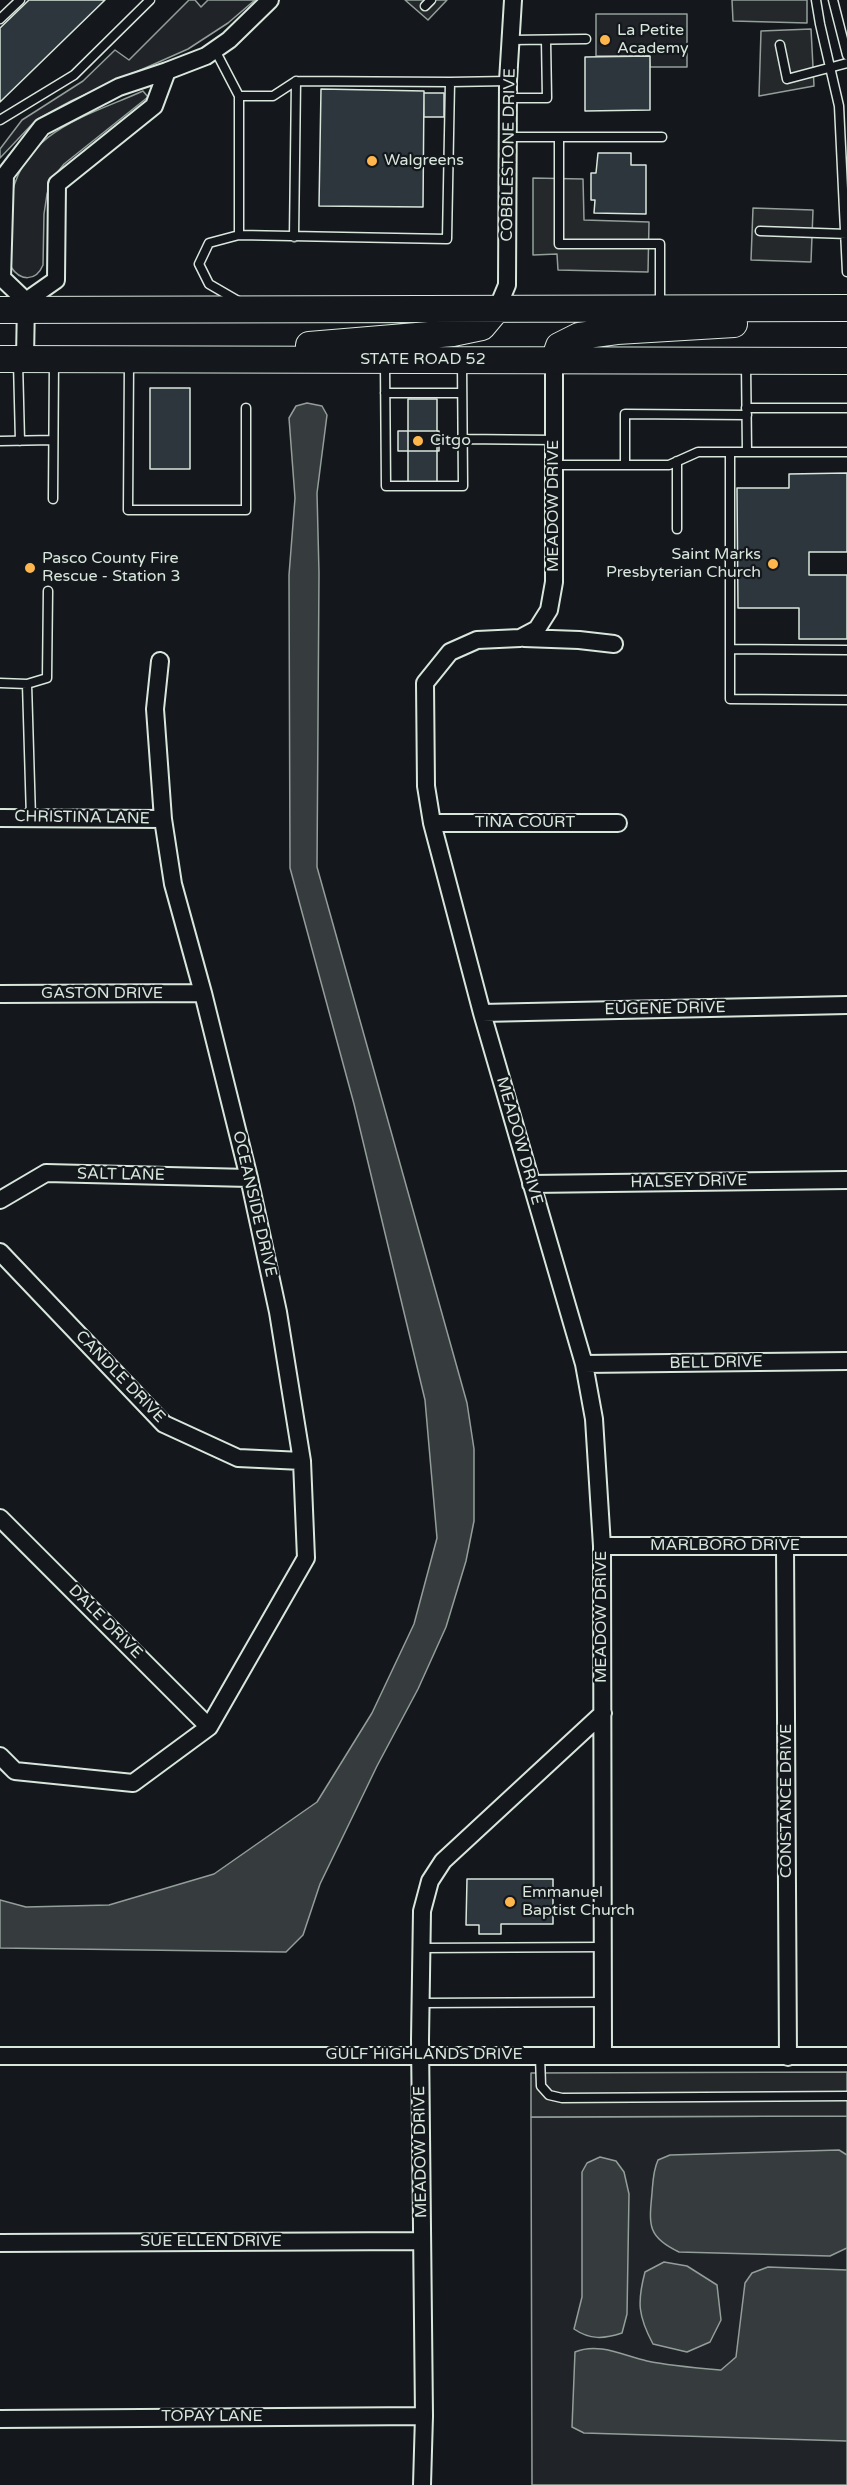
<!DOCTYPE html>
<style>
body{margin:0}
canvas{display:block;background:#14181c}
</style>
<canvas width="847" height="2485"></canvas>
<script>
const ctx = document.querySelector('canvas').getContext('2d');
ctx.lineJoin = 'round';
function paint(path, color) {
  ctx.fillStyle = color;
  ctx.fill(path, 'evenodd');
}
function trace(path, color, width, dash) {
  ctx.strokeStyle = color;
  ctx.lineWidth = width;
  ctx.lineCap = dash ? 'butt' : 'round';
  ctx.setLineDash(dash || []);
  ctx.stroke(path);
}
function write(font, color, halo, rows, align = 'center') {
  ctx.font = font + ' "Varela Round",sans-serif';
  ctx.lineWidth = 4.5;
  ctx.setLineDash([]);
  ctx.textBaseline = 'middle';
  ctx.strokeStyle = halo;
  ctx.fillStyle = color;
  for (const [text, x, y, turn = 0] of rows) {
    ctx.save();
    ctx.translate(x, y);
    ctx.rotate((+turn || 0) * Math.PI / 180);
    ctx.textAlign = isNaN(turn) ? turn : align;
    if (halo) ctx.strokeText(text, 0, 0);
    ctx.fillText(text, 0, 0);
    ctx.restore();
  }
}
const green = new Path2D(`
 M189,0h6l6,7 7,-7h47l-27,23 -40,26 -117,52 -35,19 -36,38v-9l22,-29 61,-39 32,-31 14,10z
 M596,14h91v53h-37l-1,-11h-53z
 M143,91l5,6 -84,67 -12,15 -5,15 -3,20 -1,51c-7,17 -23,16 -32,2 -1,-20 -4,-43 -1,-64 11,-72 75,-86 133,-112z
 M847,2116v369h-315l-1,-368z`);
const parking = new Path2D(`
 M405,0h42l-19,20z
 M732,0h75v23l-74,-2z
 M811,29l3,57 -55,10 2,-65z
 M533,178l50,1 1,41 65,2 -1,50 -90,-2 -1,-16 -24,1z
 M753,208l60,2 -2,52 -60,-2z
 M847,2072v44l-316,1v-44z`);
const water = new Path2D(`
 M307,403l15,3 5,9 -10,78 2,80 -2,294 150,536 7,46v72l-8,40 -20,66 -28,62 -41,77 -57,118 -17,51 -17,17 -286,-4v-48l26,7 83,-2 105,-31 103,-72 55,-89 42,-89 23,-86 -12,-138 -71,-296 -64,-236 -1,-293 6,-77 -6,-80 7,-12z
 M839,2150l8,5v93l-17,8 -151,-4c-32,-15 -30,-27 -27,-59 1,-12 1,-22 6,-33l12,-5z
 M600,2157l16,4 8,11 5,22 -2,120 -5,19c-18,6 -32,7 -48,-4l8,-32v-125l5,-9z
 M664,2262l23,4 30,19 4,35 -11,22 -23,10 -34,-8c-15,-28 -16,-42 -8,-72z
 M768,2267l79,3v171l-263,-8 -12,-6 3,-75c24,-10 49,4 72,9 24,5 50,7 74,9l15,-13 9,-74 7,-10z`);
const building = new Path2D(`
 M29,0h76l-105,102v-74z
 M650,56v54l-65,1v-54z
 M321,89l103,2 -1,116 -104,-1z
 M424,93h20v24h-20z
 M598,153h33v12h15v49l-52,-1 1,-13h-4v-27h5z
 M150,388h40v81h-40z
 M408,399h29v83h-29z
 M398,431h41v20h-41z
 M847,473v79h-38v23h38v64h-48v-31h-61l-1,-120h52v-14z
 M467,1879h86v45h-52v10h-22v-9h-13z`);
const lane = new Path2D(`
 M816,0l4,24 19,82 8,166
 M833,0l14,55
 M425,6l6,-6
 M0,19l20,-19
 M511,40l75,-1
 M780,45l7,34 60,-16
 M215,50l24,46h34l23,-15
 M450,82l58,-1
 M239,96v139
 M508,98h39l-1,-58
 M0,120l74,-45 76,-75
 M508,137h51v107h101v61
 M559,137h103
 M760,231l87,3
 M240,302l-31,-18 -10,-20 10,-21 30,-8 208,4 3,-157 -154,-1 -2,156
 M18,362l2,79
 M129,363l-1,147h118v-102
 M385,364l1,122h77l-1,-123
 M746,364l1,88
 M385,393h77
 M746,408h101
 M463,439l91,1
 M0,441l53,-1
 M730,452v197
 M677,461v68
 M554,465h115l29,-13h149
 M625,465v-51l122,1
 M53,499l1,-138
 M847,650l-117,-1v50l117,1
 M0,683l27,1 20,-6 1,-87
 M27,684l4,134
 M422,1948l181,-1
 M421,2003l182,-1
 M540,2056l1,30 8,9 13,3 285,-2`);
const street = new Path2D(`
 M167,71l39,-15 23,-16 41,-40
 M497,309l10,-24 1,-204 5,-81
 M25,359l1,-58 -24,-23 3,-103 37,-48 77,-40 48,-16 -13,35 -97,78 -1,96 -30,21
 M554,360v222l-5,28 -12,19 -17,9 -43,2 -27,12 -25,31 1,103 6,37 50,190 102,351 10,55 8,127 1,510
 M524,638l55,2 35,4
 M0,818l163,1
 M432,823h186
 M0,994l203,-1
 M482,1013l365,-8
 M531,1184l316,-4
 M0,1200l46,-27 203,5
 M0,1252l164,172 74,34 64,3
 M584,1364l263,-3
 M0,1518l209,209
 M602,1546h245
 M785,1546l3,511
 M0,1756l15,15 118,12 76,-56 97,-169 -4,-97 -24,-149 -29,-134 -46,-185 -30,-109 -10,-65 -8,-110 5,-48
 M0,2056h847
 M0,2243l422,-2
 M0,2419l424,-3
 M422,2485l2,-69 -4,-376 2,-129 8,-30 13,-20 160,-148`);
const primary = new Path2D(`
 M0,310l847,-2
 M309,345l144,-12 29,-6 15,-18
 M0,359l847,2
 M554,360l5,-14 20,-10 38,-5 117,-7`);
const markers = [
 [605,40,6,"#ffb74d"],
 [372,161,6,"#ffb74d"],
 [418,441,6,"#ffb74d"],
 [773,564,6,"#ffb74d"],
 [30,568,6,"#ffb74d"],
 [510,1902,6,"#ffb74d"]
];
const poiNames = [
 ["La Petite",617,31],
 ["Academy",617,49],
 ["Walgreens",384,161],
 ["Citgo",430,441],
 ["Saint Marks",761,555,"right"],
 ["Presbyterian Church",761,573,"right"],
 ["Pasco County Fire",42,559],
 ["Rescue - Station 3",42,577],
 ["Emmanuel",522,1893],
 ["Baptist Church",522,1911]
];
const streetNames = [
 ["COBBLESTONE DRIVE",509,155,-89],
 ["STATE ROAD 52",423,360],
 ["MEADOW DRIVE",554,506,-90],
 ["CHRISTINA LANE",82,818,1],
 ["TINA COURT",525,823],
 ["GASTON DRIVE",102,994],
 ["EUGENE DRIVE",665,1009,-1],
 ["MEADOW DRIVE",519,1141,74],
 ["SALT LANE",121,1175,1],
 ["HALSEY DRIVE",689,1182,-1],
 ["OCEANSIDE DRIVE",254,1204,77],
 ["BELL DRIVE",716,1363,-1],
 ["CANDLE DRIVE",120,1377,46],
 ["MARLBORO DRIVE",725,1546],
 ["MEADOW DRIVE",602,1617,-90],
 ["DALE DRIVE",105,1622,45],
 ["CONSTANCE DRIVE",787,1801,-90],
 ["GULF HIGHLANDS DRIVE",424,2055],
 ["MEADOW DRIVE",421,2152,-91],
 ["SUE ELLEN DRIVE",211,2242],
 ["TOPAY LANE",212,2417]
];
paint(green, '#202428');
trace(green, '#939e99', 1.5);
paint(parking, '#24282b');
trace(parking, '#939e99', 1.5);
paint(water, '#363b3e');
trace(water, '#939e99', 1.5);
paint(building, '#2c363c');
trace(building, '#d8e6dc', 1.5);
trace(lane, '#d8e6dc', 11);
trace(street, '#d8e6dc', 20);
trace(primary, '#d8e6dc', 28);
trace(lane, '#14181c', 8);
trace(street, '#14181c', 16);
trace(primary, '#14181c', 26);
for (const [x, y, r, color] of markers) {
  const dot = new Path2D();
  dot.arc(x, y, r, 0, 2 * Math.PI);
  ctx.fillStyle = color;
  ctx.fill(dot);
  trace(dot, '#14181c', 2);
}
write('16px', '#d8e6dc', '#14181c', poiNames, 'left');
write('16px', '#d8e6dc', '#14181c', streetNames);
</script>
